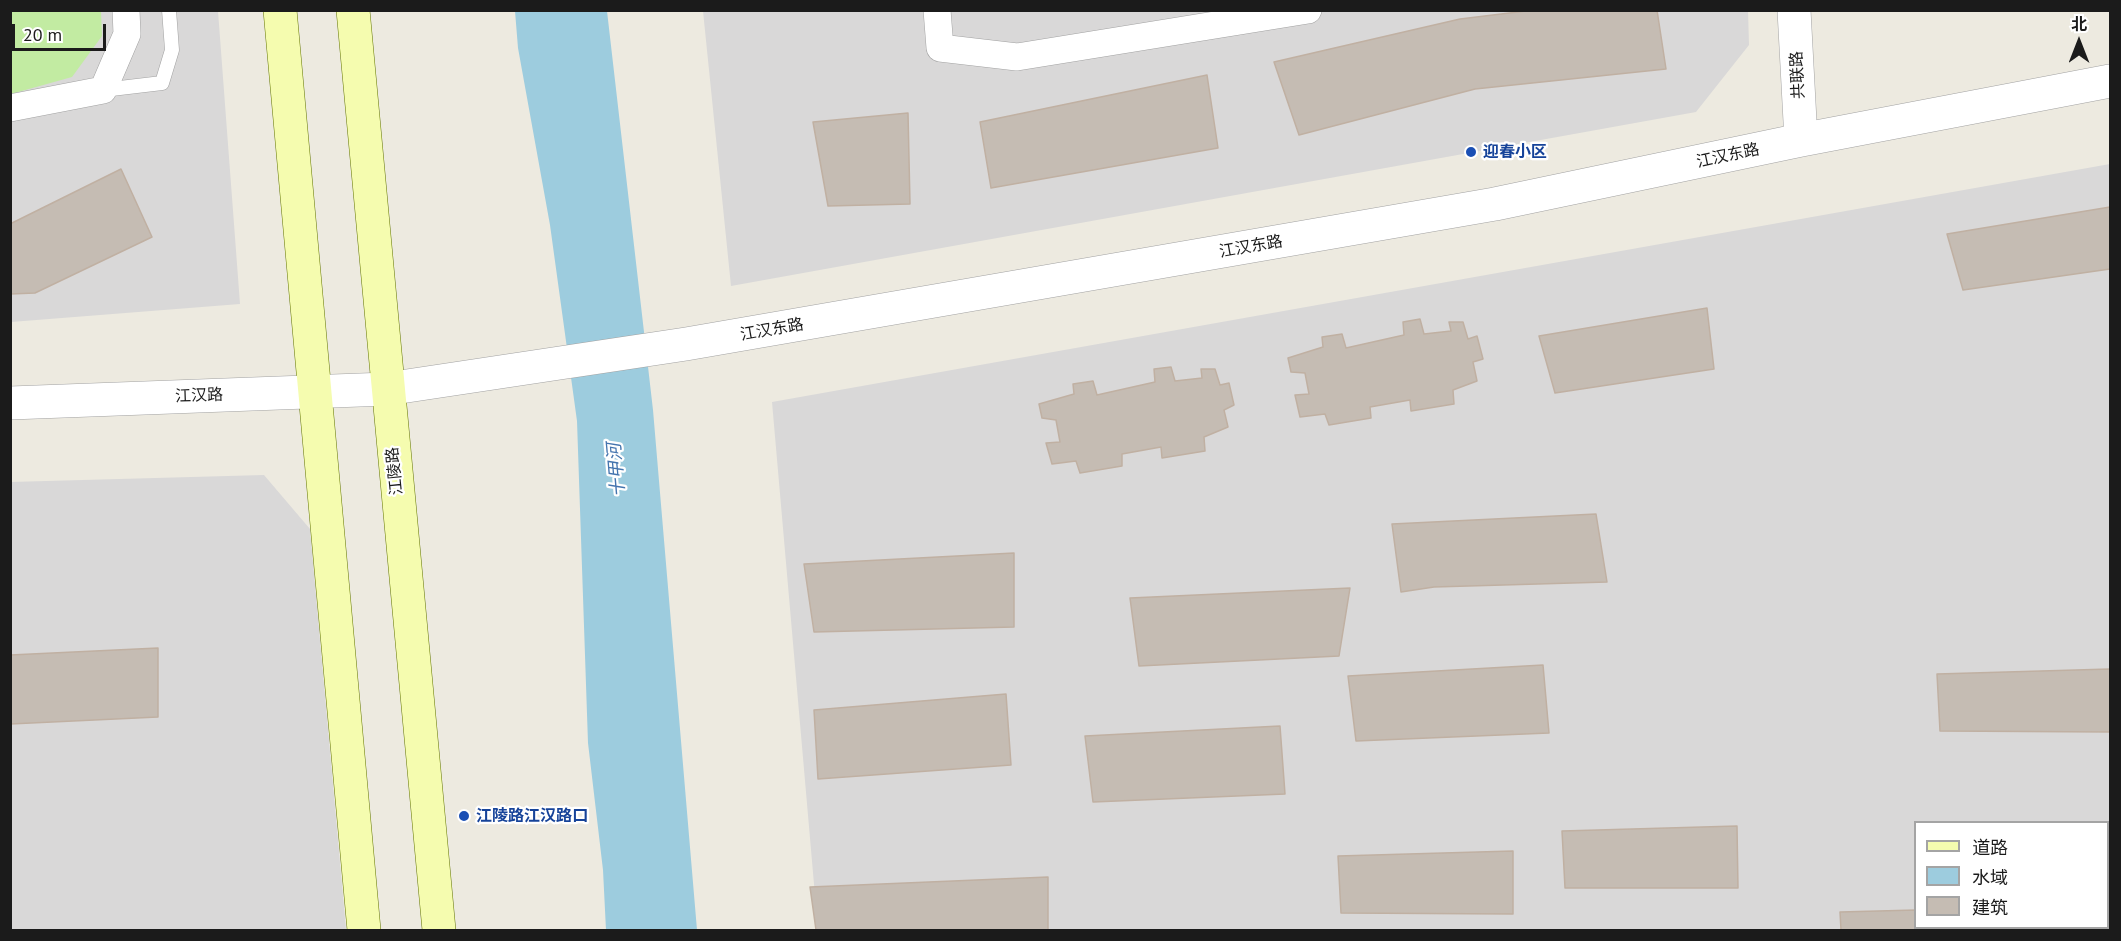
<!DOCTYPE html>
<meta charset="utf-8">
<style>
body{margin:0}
#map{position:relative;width:2121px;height:941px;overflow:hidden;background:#edeae0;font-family:"PT Sans","Noto Sans SC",sans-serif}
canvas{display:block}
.frame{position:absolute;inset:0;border:12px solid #1b1b1b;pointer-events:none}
.legend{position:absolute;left:1914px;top:821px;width:195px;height:108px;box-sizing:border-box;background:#fff;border:2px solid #a4a4a4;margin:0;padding:8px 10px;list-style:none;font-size:18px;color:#1b1b1b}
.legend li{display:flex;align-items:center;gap:12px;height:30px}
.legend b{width:30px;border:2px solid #a4a4a4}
.north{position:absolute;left:2049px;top:12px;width:60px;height:60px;-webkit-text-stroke:4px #fff;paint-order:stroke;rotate:0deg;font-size:16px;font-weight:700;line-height:24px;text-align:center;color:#1b1b1b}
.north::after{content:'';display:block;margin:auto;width:21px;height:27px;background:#1b1b1b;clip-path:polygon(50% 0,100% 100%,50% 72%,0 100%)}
.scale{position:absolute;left:12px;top:24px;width:94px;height:27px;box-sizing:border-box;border:3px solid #1b1b1b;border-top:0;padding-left:8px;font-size:18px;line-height:21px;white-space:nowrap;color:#1b1b1b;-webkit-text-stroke:4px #fff;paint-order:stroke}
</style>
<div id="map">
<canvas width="2121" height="941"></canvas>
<div class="frame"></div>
<ul class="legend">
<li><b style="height:8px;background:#f5fcaf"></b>道路</li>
<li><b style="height:16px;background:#9dccde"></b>水域</li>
<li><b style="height:16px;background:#c5bcb3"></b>建筑</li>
</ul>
<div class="north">北</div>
<div class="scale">20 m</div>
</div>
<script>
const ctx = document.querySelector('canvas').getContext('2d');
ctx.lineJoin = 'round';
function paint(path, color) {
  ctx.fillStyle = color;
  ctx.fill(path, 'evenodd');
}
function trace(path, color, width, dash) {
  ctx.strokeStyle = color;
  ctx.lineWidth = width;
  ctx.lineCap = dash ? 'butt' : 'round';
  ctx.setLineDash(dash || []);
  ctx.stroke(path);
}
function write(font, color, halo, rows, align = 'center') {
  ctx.font = font + ' "PT Sans","Noto Sans SC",sans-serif';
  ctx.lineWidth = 4.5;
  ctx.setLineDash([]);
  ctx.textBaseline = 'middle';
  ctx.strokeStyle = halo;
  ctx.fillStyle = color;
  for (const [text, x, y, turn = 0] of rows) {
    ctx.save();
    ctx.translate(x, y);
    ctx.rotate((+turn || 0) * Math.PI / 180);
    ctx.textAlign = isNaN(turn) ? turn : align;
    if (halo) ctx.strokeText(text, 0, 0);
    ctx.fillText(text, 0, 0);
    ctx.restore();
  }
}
const residential = new Path2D(`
 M1748,10l1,35 -53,67 -965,174 -28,-275z
 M11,11h207l22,293 -229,18z
 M2110,164v766h-1292l-46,-528zM1916,822h192v106h-192z
 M264,475l46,54 36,401h-335l-1,-448z`);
const grass = new Path2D(`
 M11,10l90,1 1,25 -30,41 -61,17z`);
const water = new Path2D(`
 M515,11h92l46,399 44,520h-91l-3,-60 -15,-127 -11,-322 -27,-196 -32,-177z`);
const building = new Path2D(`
 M1534,10h123l9,59 -191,20 -176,46 -25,-73 186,-43z
 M1207,75l11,73 -227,40 -11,-66z
 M908,113l2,91 -82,2 -15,-84z
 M121,169l31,68 -117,56 -25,1v-70z
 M2110,207v62l-147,21 -16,-56z
 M1707,308l7,61 -159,24 -16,-57z
 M1420,319l4,15 27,-3 -2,-9h14l5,17 9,-3 6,23 -10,3 4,19 -24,9 1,14 -43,7 -1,-11 -40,7 1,11 -42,7 -4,-11 -25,3 -5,-22 14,-1 -4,-21 -14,-1 -3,-14 35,-11 -1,-10 20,-3 4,14 58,-13 -1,-13z
 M1171,367l4,14 27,-3 -1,-9h14l5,16 9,-2 5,22 -10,5 4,17 -24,10 1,14 -43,7 -1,-11 -39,7v12l-42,7 -4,-12 -24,3 -6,-21 14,-1 -4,-22 -14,-2 -3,-14 35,-10 -1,-10 20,-3 4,14 58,-13 -1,-13z
 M1596,514l11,68 -173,5 -33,5 -9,-68z
 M1014,553v74l-200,5 -10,-68z
 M1350,588l-11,68 -200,10 -9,-68z
 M158,648v69l-148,7v-69z
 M1543,665l6,68 -193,8 -8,-65z
 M2110,669v63l-170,-1 -3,-57z
 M1006,694l5,71 -193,14 -4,-69z
 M1280,726l5,68 -192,8 -8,-66z
 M1737,826l1,62h-173l-3,-57z
 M2108,826h2v58h-2z
 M1513,851v63l-172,-1 -3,-57z
 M1048,877v53h-232l-6,-43z
 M1916,910v18h99v2h-174l-1,-18z`);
const service = new Path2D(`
 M103,90l59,-7 10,-33 -3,-40`);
const minor = new Path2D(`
 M937,10l3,38 77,9 291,-47
 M10,108l93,-18 24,-56 -1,-24`);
const tertiary = new Path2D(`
 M1794,10l7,130
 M10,403l377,-14 299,-45 809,-140 306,-64 309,-59`);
const secondary = new Path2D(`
 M280,10l84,920
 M353,10l86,920`);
const markers = [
 [1471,152,6,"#1a4fb4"],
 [464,816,6,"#1a4fb4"]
];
const streetNames = [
 ["共联路",1798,75,-93],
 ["江汉东路",1728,156,-12],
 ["江汉东路",1251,247,-10],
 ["江汉东路",772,330,-10],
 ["江汉路",199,396,-2],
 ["江陵路",395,471,-96]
];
const transitNames = [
 ["迎春小区",1483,152],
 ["江陵路江汉路口",476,816]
];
const waterNames = [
 ["十甲河",617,470,-95]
];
paint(residential, '#d9d8d8');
paint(grass, '#c2eba2');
paint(water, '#9dccde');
paint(building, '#c5bcb3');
trace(building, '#c0b0a2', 1.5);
trace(service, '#a2a2a2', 15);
trace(minor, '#a2a2a2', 28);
trace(tertiary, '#a2a2a2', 34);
trace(secondary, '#627400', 34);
trace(service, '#fff', 14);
trace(minor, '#fff', 27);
trace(tertiary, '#fff', 33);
trace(secondary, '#f5fcaf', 33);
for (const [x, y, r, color] of markers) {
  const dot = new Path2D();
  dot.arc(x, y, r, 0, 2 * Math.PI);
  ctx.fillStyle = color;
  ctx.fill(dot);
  trace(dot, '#fff', 2);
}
write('16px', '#1b1b1b', '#fff', streetNames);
write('bold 16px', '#164399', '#fff', transitNames, 'left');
write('italic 18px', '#4474ae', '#fff', waterNames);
</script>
